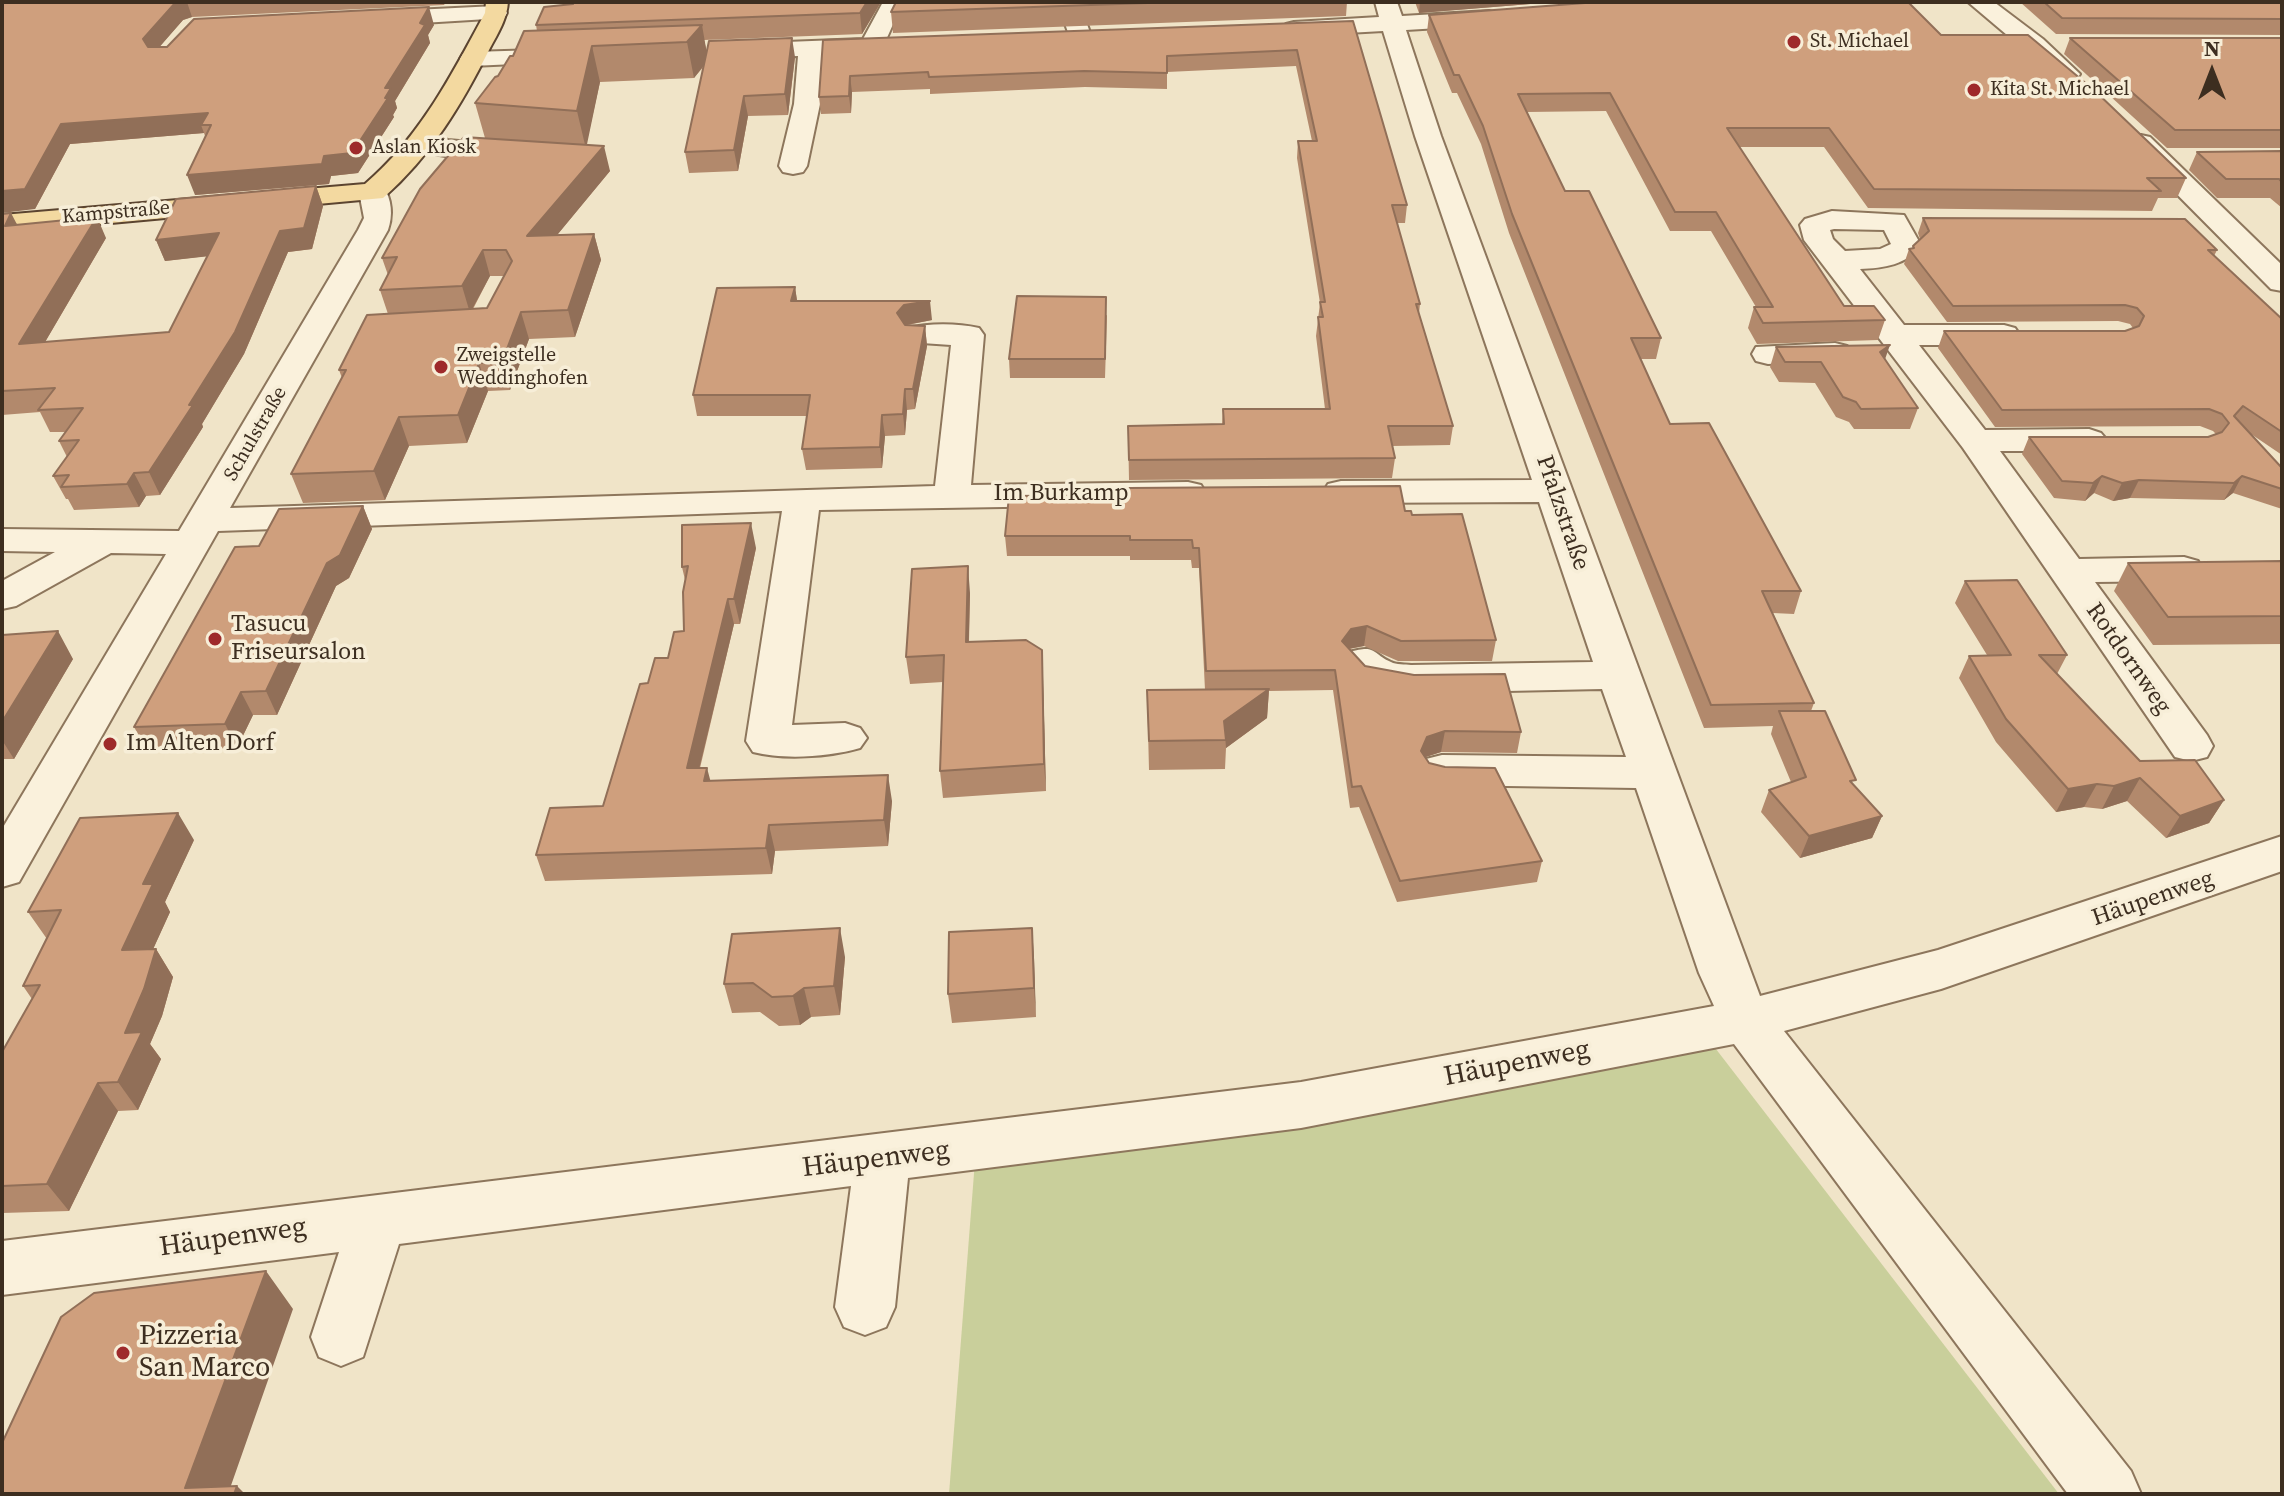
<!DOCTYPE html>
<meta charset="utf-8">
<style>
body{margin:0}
#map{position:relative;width:2284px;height:1496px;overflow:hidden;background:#f0e4c8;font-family:"Source Serif 4",serif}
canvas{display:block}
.frame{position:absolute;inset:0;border:4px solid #3d2e20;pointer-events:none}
.north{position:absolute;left:2172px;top:32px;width:80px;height:80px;-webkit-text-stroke:6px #f7eed8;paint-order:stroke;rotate:0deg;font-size:22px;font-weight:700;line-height:32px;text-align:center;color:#3d2e20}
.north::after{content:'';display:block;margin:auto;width:28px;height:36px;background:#3d2e20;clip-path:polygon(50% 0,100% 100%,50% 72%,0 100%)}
</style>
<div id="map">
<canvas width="2284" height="1496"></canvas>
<div class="frame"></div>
<div class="north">N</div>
</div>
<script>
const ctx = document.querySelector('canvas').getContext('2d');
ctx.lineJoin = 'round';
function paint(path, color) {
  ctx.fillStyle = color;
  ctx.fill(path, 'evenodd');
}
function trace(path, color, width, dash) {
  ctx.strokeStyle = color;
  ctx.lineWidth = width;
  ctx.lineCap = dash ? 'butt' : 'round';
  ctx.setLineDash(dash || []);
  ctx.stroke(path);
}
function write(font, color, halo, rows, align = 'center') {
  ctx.font = font + ' "Source Serif 4",serif';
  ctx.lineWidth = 7;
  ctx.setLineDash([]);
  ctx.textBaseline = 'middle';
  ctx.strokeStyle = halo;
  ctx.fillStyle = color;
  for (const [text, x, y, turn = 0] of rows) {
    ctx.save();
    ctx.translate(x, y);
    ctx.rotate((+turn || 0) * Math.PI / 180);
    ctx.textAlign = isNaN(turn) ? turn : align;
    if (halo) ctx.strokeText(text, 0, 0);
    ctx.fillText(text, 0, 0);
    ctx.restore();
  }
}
const green = new Path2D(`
 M1709,1040l350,454h-1110l28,-359z`);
const minor = new Path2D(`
 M883,2h23l-8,11 -12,27 8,6 -4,5 -8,2 -60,2 -2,49 -13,62 -4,6 -10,2 -10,-2 -4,-6 15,-62 4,-48 -63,2 -9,-2 -3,-5 3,-5 9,-2 128,-5z
 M1057,2h22l13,36 -4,5h-16z
 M1375,2h22l5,14 87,-5 8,2 4,5 -4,5 -8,2 -83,5 35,106 319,860 178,-46 344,-114v35l-341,118 -157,42 347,440 10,23h-73l-334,-450 -433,84 -393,50 -13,129 -9,20 -21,8 -21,-8 -9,-20 16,-121 -452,58 -36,113 -22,9 -22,-9 -8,-20 28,-85 -337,43v-54l1299,-159 413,-76 -15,-33 -63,-185 -194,-3 -16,-4 -6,-11 6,-11 16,-4 184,2 -24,-68 -191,4 -48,-9 -20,-23 6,-9c28,-8 22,1 42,10 5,3 14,2 20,3l182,-3 -54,-160 -198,1 -13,-3 -5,-8 5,-8 13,-3 191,-1 -117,-344 -32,-105 -89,5 -8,-2 -4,-5 4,-5 8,-2 85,-5z
 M1968,2h26l49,37 37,35 -3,5h-18z
 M496,6l8,2 3,5 -3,5 -131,8 -8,-2 -4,-5 4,-5 8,-2z
 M570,49l9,2 3,5 -3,5 -107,5 -9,-2 -3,-5 3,-5 9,-2z
 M422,133l26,7 66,6 10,2 4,6 -4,6 -10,2c-23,-2 -92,-2 -105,-21l4,-6z
 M2141,135l9,2 132,128v26l-11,-2 -139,-140 -4,-6 4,-6z
 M373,184l10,2c9,13 10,30 5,44l-158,278 705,-22 16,-141 -44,-3 -5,-7 5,-7c22,-5 50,-5 72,0l5,7 -13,150 217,-3 13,3 5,8 -5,8 -13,3 -369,6 -27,215 53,-2 15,5 7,10 -7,10c-31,9 -76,12 -107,4l-7,-11 36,-230 -564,20 -199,351 -17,5v-58l164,-275 -55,-1 -95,53 -14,3v-28l53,-29 -53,-1v-22l177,2 179,-301 6,-12 -5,-26 4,-6z
 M1832,211l72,4 17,30c-14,20 -37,23 -61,24l44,56h100l11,3 5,7 -5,7 -11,3h-85l66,85 104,-1 12,4 6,7 -6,7 -12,4h-89l79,108 105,-2 14,4 5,8 -5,8 -14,4 -89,1 112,153 6,11 -6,11 -16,4 -16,-4 -212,-309 -159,-208 -4,-15 5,-6zM1834,229l50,1 7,14 -11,5 -35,2 -12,-12 -3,-9z
 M1835,343l12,3 4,7 -4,7 -79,4 -12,-3 -4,-7 4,-7z`);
const major = new Path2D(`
 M486,2h22c-1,17 -10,31 -18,46 -28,56 -59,108 -107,150l-381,35v-18l363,-31c55,-47 86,-108 120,-171z`);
const wall = new Path2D(`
 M2,2h444l-2,3 -252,12 -9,3 -24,27 275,-22 -6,10 2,8 -35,58 2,7 -4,7 1,2 -36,56 -27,3 -2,8 -134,11 10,-59 -1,-3 -134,11 -35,65z
 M574,2h307l-19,32 -158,6 3,12 88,5 -7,58 -40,1 -10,55 -49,2 -4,-21 19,-86 -10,12 -94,4 -14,63 24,26 -53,64 37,-1 7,26 -26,77 -46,2 -19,51 -22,1 -21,52 -58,3 -24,54 -82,3 -12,-29 51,-96 -3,-8 49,-56 -8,-24 8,-15 -6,-17 103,-120 -10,-35 62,-72 -1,-6 37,-21zM490,276h14l-17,32 -14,1z
 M896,2h451l-1,14 -453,17 -2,-21z
 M1415,2h140l-136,11z
 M2020,2h262v33l-226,-1z
 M1429,15l512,20 245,143 -9,20h-19l-6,13 -284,-3 -44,-61h-85l105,159 41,14 -7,20 -121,4 -9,-16 6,-21h2l-45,-76h-41l-64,-120 -79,1 38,79 96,147 -5,21h-15l29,65 131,167 -7,23 -21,-1 41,90 -3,8 43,75 28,30 -10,22 -72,20 -39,-46 8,-22 22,-8 -20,-48 2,-8 -69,2 -195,-495 -28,-89 -24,-51h-5l-25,-61z
 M1353,21l54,184 -2,18h-8l23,81 -1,9 34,113 -3,19 -58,1 3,12 -3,20 -263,2 -1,-54 94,-2 1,-15h102l-9,-73 4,-33 -23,-145 1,-17h14l-16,-75 -129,6v17l-82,-2 -155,7v-5l-78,3 -1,21 -30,1 -2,-17 4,-57z
 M2070,38h212v110h-115l-103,-94z
 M2282,151v57l-12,-10h-53l-28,-28 8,-18z
 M316,186l7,20 -11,43 -24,3 -44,102 -42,70 1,3 -43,68 -14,1 -7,11 -65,3 -6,-11h-2l-13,-23 14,-19 -8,-16 7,-9h-16l-10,-20 -38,3v-201l15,10 89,14 -61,104 124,-10 38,-76 -42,5 -9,-21z
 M1923,218l294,32 -3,6 68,63v136l-31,-21 31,34v41l-49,-16 -9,7 -94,-2 -17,3 -19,-8 -9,8 -31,-3 -32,-44 7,-17h179l8,-3 -3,-3 -13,-5 -205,1 -57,-79 6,-17h181l8,-3 -3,-4 -12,-3 -171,1 -43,-58 5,-15 3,-1 1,-2 7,-7 -2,-6z
 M795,287l2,14 135,19 -25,5 18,1 2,20 -12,63 -8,1 -2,25 -20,1 -3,32 -76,2 -4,-21 5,-33h-110l-4,-21z
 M1107,315l-2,63h-95l-1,-19z
 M1776,347l109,12 33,49 -8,21h-56l-5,-7 -13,-5 -21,-34 -36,-1 -9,-15z
 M363,506l9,23 -23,49 -13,8 -59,129h-24l-16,33 -89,3 -14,-24 125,-181z
 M1405,511l7,4 84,125 -4,21h-94l-34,-15 -15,3 16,17 156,66 -4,21 -76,-1 -16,5 4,6 113,98 -5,21 -140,20 -38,-95 -9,1 -17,-118 -64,1 -2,27 -41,30 -1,21 -76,1 -2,-80h58l-6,-122h-7l-1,-8h-61v-4h-123l-2,-20z
 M756,548l-16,76h-6l-34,144 10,13 182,20 -4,45 -113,5 -3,23 -227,7 -9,-26 67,-49 45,-123 20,-25 16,-27 1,-51 -3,-13z
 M2282,561v83l-129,1 -39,-54 14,-28z
 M1965,581l102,74 -10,19 83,87 84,39 -15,23 -43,15 -39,-37 -25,8 -18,-2 -28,5 -60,-70 -37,-64 10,-22 18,-1 -32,-52z
 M970,593l-1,49 73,8 4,141 -103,7 -3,-27 3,-89 -33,2 -4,-27z
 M2,635l71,24 -59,100h-12z
 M194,840l-29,62 5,10 -17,37h3l17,28 -11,39 -12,28 11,15 -23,51 -20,1 -49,100 -67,2v-161l30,-53 -9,-13 24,-47 -19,-27z
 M1032,928l4,89 -84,6 -4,-29z
 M845,957l-5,58 -29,2 -11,8 -21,1 -19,-14 -28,1 -8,-29z`);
const shadedWall = new Path2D(`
 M176,2h11l5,15 -9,3 -33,38 -7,-19z
 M867,2h14l-19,32 -2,-21z
 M1420,2h135l-136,11z
 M429,7l5,18 -6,10 2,8 -35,58 2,7 -4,7 1,2 -36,56 -27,3 -2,8 -134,11 -8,-20 137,-19 61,-68z
 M702,25l6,35 -14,18 -7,-36z
 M792,38l3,19 -7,58 -3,-21z
 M592,46l8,36 -14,67 -9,-38z
 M850,76l2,16 -1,21 -2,-17z
 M744,96l4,20 -10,55 -4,-21z
 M208,113l3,12h-10l3,8 -134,11 -35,65 -33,4v-22l59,-67z
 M604,146l6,25 -76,92 -7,-27z
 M316,186l7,20 -11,43 -24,3 -44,102 -42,70 1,3 -43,68 -11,-23 40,-67 91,-174z
 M11,213l11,21 -17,-8z
 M97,217l9,21 -75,128 -12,-22z
 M219,233l9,21 -63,7 -9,-21z
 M594,234l7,26 -26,77 -7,-27z
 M483,250l7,26 -20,37 -8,-27z
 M795,287l3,20 -7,-6z
 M930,301l2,19 -26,5 -6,8 -3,-20 7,-8z
 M521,312l8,27 -19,51 -8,-28z
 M925,326l2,20 -12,63 -2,-20z
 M1890,345l-7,20 -3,-13z
 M479,363l9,28 -21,52 -9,-28z
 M905,389l2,21 -2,25 -2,-21z
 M882,415l3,21 -3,32 -2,-21z
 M399,417l10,29 -24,54 -11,-29z
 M134,473l12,23 -7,11 -12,-23z
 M2102,476l-8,17 -9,8 8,-18z
 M2242,476l-9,17 -9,7 10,-17z
 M2139,480l-9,18 -17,3 9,-18z
 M363,506l9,23 -23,49 -13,8 -59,129 -11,-24 61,-128z
 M751,523l5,25 -16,76 -6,-25z
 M968,566l2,27 -2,76 -2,-27z
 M728,599l6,25 -41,170 -6,-26z
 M1367,626l-3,20 -16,3 -6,-8 9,-12z
 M58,631l15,28 -59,100 -12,-19v-18z
 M1042,650l1,27 3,114 -2,-27z
 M1269,689l-2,29 -41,30 -2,-27z
 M241,692l12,23 -16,33 -12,-24z
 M1445,731l-4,21 -18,6 -2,-7 6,-14z
 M707,768l7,26 -10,-13z
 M888,775l4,26 -4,45 -4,-26z
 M2140,778l-13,23 -25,8 12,-23z
 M2097,784l-13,23 -28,5 12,-23z
 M2224,800l-15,23 -43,15 14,-22z
 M178,813l16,27 -29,62 5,10 -30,66 -18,-28 21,-66z
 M1882,816l-10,22 -72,20 9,-22z
 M769,825l6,26 -3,23 -6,-26z
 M840,928l5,29 -5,58 -6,-29z
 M1032,928l2,29 2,60 -2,-29z
 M156,949l17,28 -11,39 -12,28 11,15 -23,51 -20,-28 7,-49z
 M804,988l7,29 -11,8 -7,-29z
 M98,1083l20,28 -49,100 -22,-27z
 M266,1271l27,38 -65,185 -43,-6z
 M237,1486l8,8h-11z`);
const building = new Path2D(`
 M2,2h174l-33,37 5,8h19l27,-28 235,-12 -9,16 5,2 -40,63h6l-6,10h3l-36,55 -28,3 -2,8 -135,11 24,-50h-10l7,-12 -147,11 -36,65 -23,2z
 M574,2h293l-7,11 -324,12 8,-18 29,-3z
 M896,2h280l-285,10z
 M1598,2h310l33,33h87l66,55 92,88h-39l14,13 -287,-2 -45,-61h-102l117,178h30l11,14 -122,3 -9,-16h19l-57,-95h-41l-65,-119 -92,1 47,97h24l72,147h-30l39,86 39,-1 92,168h-39l52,112 -103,2 -199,-491 -29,-88 -24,-51h-5l-25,-60z
 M2044,2h238v17l-220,-1z
 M1353,21l54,184h-15l28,99h-4l37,122h-65l7,32 -266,2 -1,-34 96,-2 -1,-15h107l-12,-92h5l-3,-15h5l-27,-161h19l-20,-91 -130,6v17l-83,-2 -155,6 -1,-5 -78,4 -1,20 -30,1 4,-57z
 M702,25l-15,17 -95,4 -15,65 -102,-8 20,-26 3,-1 12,-20h3l11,-25z
 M792,38l-7,56 -41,2 -10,54 -49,2 24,-111z
 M2070,38h212v92h-107z
 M464,137l140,9 -77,90 67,-2 -26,76 -47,2 -19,50 -23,1 -21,52 -59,2 -25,54 -83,3 55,-104h-7l28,-55 120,-7 25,-47 -6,-11h-23l-21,36 -82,4 17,-33 -15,1 38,-69z
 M2282,151v31l-3,-3h-53l-29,-27z
 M316,186l-12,42 -24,3 -45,101 -46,73h4l-44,67 -15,1 -7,11 -66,3 8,-12 -16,1 26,-36 -20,1 24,-33 -45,2 17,-22 -53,3v-177l9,-1 -6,13 92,-9 -78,127 150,-12 50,-99 -63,7 20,-41z
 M1923,218l262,1 32,31h-9l74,69v113l-39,-26 -9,10 48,52v21l-40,-13 -8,7 -95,-3 -17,3 -20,-7 -9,7 -31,-2 -33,-44h179l14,-5 7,-9 -7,-9 -13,-5 -207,1 -58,-79h181l14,-5 5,-10 -7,-8 -12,-3 -172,1 -44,-57 5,-1 -1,-2 16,-15z
 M795,287l-4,14h139l-26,4 -7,8 8,12 20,1 -12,63h-8l-2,25 -21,1 -2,32 -78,2 8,-54h-117l24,-107z
 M1017,296l89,1 -1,62h-96z
 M1890,345l-10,7 38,56 -57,1 -5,-7 -13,-5 -22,-35h-36l-9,-15z
 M1400,486l5,25h6l1,4 50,-1 34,126 -95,1 -34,-15 -16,3 -9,12 23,25 49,9 91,-1 16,58 -76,-1 -18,6 -6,14 8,12 16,4 50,1 47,93 -142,20 -39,-95 -9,1 -17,-117 -129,1 -7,-123h-6l-1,-8h-62v-4h-125l4,-40 120,-1v-7z
 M363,506l-23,49 -13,8 -61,128 -25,1 -16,32 -91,3 101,-180 24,-1 20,-37z
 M751,523l-17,76h-6l-41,169h20l-3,13 184,-6 -4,45 -115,5 -3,23 -230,7 14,-47 53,-2 37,-122 8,-1 7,-25h13l6,-26 10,-1 -1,-39 5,-26 -6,1v-42z
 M2282,561v55l-114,1 -40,-54z
 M968,566l-2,76 60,-2 16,10 2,114 -104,7 4,-116 -38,2 6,-88z
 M2017,580l50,75h-28l101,106 55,-1 29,40 -44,16 -40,-38 -26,8 -17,-2 -29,5 -62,-70 -37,-63 42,-1 -46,-74z
 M58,631l-56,91v-87z
 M1269,689l-45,32 2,19 -77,1 -2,-51z
 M1779,711h46l31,69 -6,1 32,35 -73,20 -40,-46 37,-13z
 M178,813l-35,71h10l-31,66 34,-1 -12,40 -19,44 17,-1 -24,50 -20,1 -51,101 -45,2v-134l38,-67 -17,1 38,-76 -33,2 52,-94z
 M840,928l-6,58 -30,2 -11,8 -21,1 -19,-14 -29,1 8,-50z
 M1032,928l2,60 -86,6 1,-62z
 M266,1271l-81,217 52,-2 -3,8h-232v-51l59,-126 33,-24z`);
const markers = [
 [1794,42,8,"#9e2a2b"],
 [1974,90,8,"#9e2a2b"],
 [356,148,8,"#9e2a2b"],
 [441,367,8,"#9e2a2b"],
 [215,639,8,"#9e2a2b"],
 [110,744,8,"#9e2a2b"],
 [123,1353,8,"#9e2a2b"]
];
const farPoinames = [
 ["St. Michael",1810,42],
 ["Kita St. Michael",1990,90],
 ["Aslan Kiosk",372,148],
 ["Zweigstelle",457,356],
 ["Weddinghofen",457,379]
];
const farStreetnames = [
 ["Kampstraße",116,213,-5],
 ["Schulstraße",256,434,-60]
];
const streetNames = [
 ["Im Burkamp",1061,494],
 ["Pfalzstraße",1562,513,71],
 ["Rotdornweg",2128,659,55],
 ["Häupenweg",2153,899,-19]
];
const poiNames = [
 ["Tasucu",231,625],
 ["Friseursalon",231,653],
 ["Im Alten Dorf",126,744]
];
const nearStreetnames = [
 ["Häupenweg",1517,1064,-11],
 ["Häupenweg",876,1160,-7],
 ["Häupenweg",233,1238,-8]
];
const nearPoinames = [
 ["Pizzeria",139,1337],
 ["San Marco",139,1369]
];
paint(green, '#c9cf9b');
trace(minor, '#8d765c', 4);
trace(major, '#5b4430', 4);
paint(minor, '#faf1dc');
paint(major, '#f3d9a0');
paint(wall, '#b2896c');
paint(shadedWall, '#916f58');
paint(building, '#cf9f7d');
trace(building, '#916f58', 2);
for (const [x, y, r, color] of markers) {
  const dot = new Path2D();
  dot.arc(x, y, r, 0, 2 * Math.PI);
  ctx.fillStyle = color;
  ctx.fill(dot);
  trace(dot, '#f7eed8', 3);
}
write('20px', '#3d2e20', '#f7eed8', farPoinames, 'left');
write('20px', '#3d2e20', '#f7eed8', farStreetnames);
write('24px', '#3d2e20', '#f7eed8', streetNames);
write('24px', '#3d2e20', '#f7eed8', poiNames, 'left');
write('28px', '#3d2e20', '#f7eed8', nearStreetnames);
write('28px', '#3d2e20', '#f7eed8', nearPoinames, 'left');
</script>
